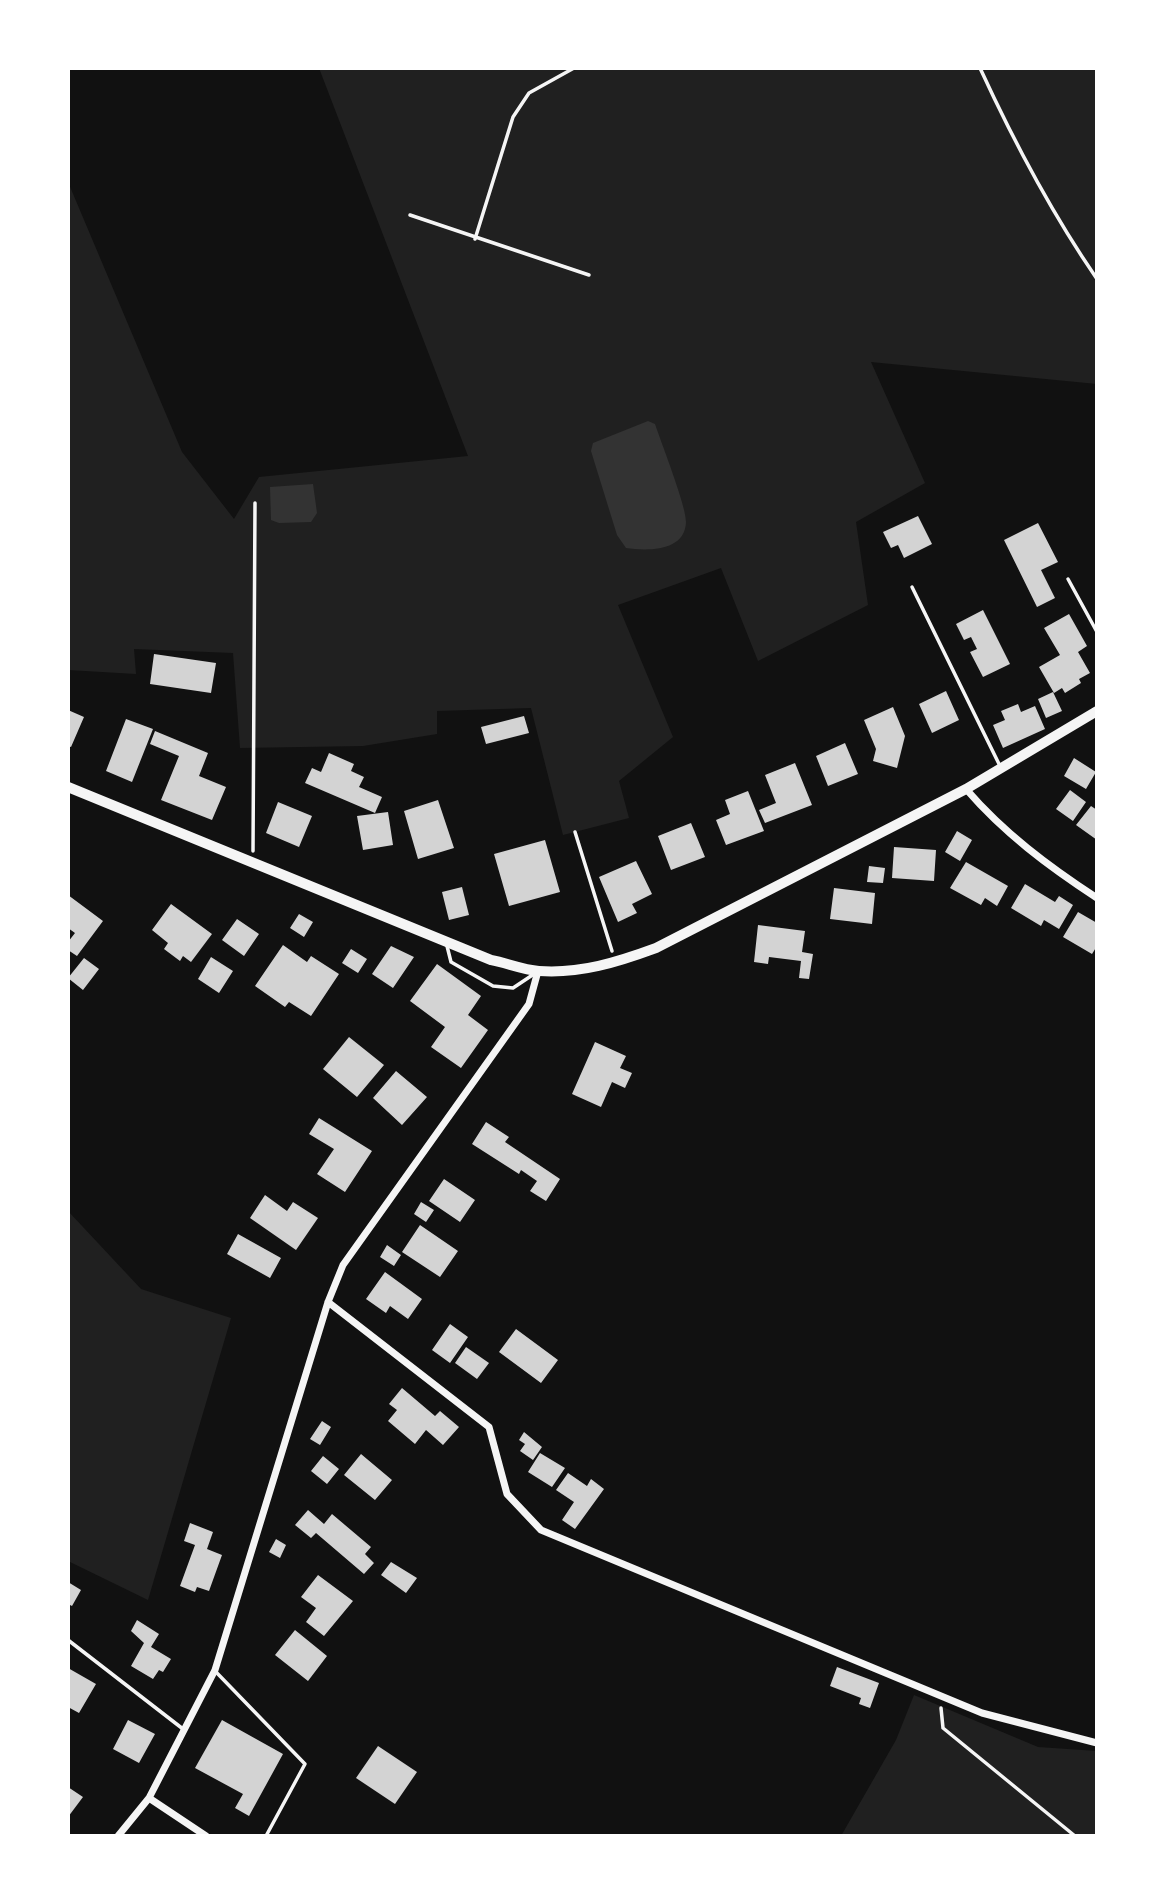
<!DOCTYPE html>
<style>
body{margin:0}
#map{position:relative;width:1165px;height:1904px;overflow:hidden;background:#111;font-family:"DM Sans",sans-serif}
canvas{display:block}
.frame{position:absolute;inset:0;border:70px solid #fff;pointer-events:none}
</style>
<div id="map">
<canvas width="1165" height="1904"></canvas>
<div class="frame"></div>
</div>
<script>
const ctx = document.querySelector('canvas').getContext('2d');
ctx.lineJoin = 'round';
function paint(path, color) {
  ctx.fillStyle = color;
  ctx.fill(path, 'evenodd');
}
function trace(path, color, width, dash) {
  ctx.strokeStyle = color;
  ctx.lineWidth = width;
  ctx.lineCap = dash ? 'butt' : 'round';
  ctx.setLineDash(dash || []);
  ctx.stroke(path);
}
const green = new Path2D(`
 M319,68h778v316l-226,-22 54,121 -69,39 12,83 -110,56 -37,-93 -103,37 55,132 -54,44 10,37 -66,17 -32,-127 -94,3v23l-74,12 -123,2 -7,-95 -99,-4 2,25 -68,-4v-488l114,270 52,67 25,-42 209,-21z
 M68,1211l73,78 90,29 -83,282 -80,-39z
 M914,1695l124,52 59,4v85h-256l55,-96z`);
const water = new Path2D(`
 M648,421l7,3c6,18 32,84 31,98 -1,30 -39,29 -60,26l-9,-13 -26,-84 2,-8z
 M313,484l4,29 -6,9 -32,1 -8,-3 -1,-33z`);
const building = new Path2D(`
 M918,516l14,28 -28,14 -6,-13 -7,3 -8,-16z
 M1038,523l20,39 -17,8 14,28 -18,9 -33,-67z
 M983,610l27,54 -27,13 -13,-25 7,-3 -6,-12 -7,3 -8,-16z
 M1069,614l18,32 -9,6 12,21 -11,6 2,4 -16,10 -3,-5 -8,5 -15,-26 21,-12 -16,-27z
 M154,654l62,9 -5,30 -61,-9z
 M946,691l13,29 -27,13 -13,-29z
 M1053,692l9,19 -16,7 -8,-19z
 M1018,704l3,8 14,-6 10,23 -42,19 -10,-23 12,-5 -4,-9z
 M893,707l12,29 -8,32 -24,-7 3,-12 -12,-29z
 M68,710l16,7 -13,30 -3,-1z
 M524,716l5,17 -43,11 -5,-17z
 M126,719l27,10 -21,53 -26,-11z
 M155,731l53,22 -9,23 27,11 -14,33 -51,-20 18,-44 -29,-12z
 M845,743l13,31 -30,12 -12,-30z
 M329,753l25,11 -3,7 13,6 -5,10 23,10 -7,16 -70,-30 7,-15 9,4z
 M1074,758l22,14 -10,17 -22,-13z
 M795,763l17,42 -47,18 -6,-13 17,-7 -11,-28z
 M1070,790l16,12 -13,19 -17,-12z
 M748,791l16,40 -38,14 -10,-25 14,-6 -5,-14z
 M438,800l16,48 -36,11 -14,-48z
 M278,802l34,14 -13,31 -33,-14z
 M1091,806l6,4v30l-21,-15z
 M388,812l5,33 -30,5 -6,-34z
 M691,823l14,34 -34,13 -13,-34z
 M957,831l15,9 -12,21 -15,-9z
 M545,840l15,52 -51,14 -15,-52z
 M894,847l42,3 -2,31 -42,-3z
 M636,861l16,33 -20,10 5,9 -19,9 -19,-45z
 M966,862l42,24 -11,20 -12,-8 -4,7 -31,-17z
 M869,866l16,2 -2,15 -16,-1z
 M1025,884l30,18 4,-6 14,9 -14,24 -15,-9 -3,6 -30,-18z
 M462,887l7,28 -20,5 -7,-28z
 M834,888l41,5 -3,31 -42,-5z
 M68,895l35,26 -26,35 -9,-6v-8l7,-9 -7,-5z
 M171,904l41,30 -21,28 -8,-6 -3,5 -16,-12 4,-6 -16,-13z
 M1078,912l19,11v23l-5,8 -29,-17z
 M299,914l14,8 -9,15 -14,-9z
 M237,919l22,15 -15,22 -22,-16z
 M758,925l47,6 -3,21 11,2 -4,25 -10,-1 2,-17 -32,-4 -1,7 -14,-2z
 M283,945l24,17 4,-6 28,18 -28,42 -22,-14 -4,5 -30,-21z
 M391,946l23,11 -21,31 -21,-14z
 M351,949l16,10 -9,14 -16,-10z
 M211,957l22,14 -14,22 -21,-14z
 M84,958l15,11 -16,21 -15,-12z
 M437,964l44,32 -13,19 20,15 -27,38 -30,-21 14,-20 -35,-26z
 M349,1037l35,28 -27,32 -34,-28z
 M595,1042l31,14 -6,12 12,5 -7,15 -13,-6 -11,25 -29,-13z
 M396,1071l31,26 -25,28 -29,-27z
 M319,1118l53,33 -27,41 -28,-18 17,-25 -25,-15z
 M486,1122l23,15 -4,5 55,37 -14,22 -16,-10 7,-10 -16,-11 -2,4 -47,-30z
 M444,1179l31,21 -15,22 -31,-21z
 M265,1195l22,16 6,-9 25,16 -22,32 -46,-32z
 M421,1202l13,8 -8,12 -12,-8z
 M420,1225l38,26 -18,26 -38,-25z
 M238,1234l43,24 -11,20 -43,-24z
 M387,1245l14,10 -7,11 -14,-9z
 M385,1272l37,27 -14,20 -18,-13 -4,7 -20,-14z
 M450,1324l18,13 -18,26 -18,-13z
 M516,1329l42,31 -17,23 -42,-31z
 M466,1347l23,16 -12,16 -22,-16z
 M402,1388l33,28 5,-5 19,16 -16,18 -17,-15 -11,14 -27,-23 9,-11 -8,-6z
 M322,1421l9,6 -11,18 -10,-6z
 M524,1432l18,15 -9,13 -13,-9 5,-7 -6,-4z
 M540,1453l25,15 -13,19 -24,-15z
 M361,1454l31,26 -17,20 -31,-25z
 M323,1456l16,13 -12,15 -16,-13z
 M568,1473l19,13 4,-7 13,10 -29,40 -13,-9 12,-18 -18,-12z
 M308,1510l16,14 8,-10 39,33 -6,7 9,9 -10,11 -48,-41 -5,5 -16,-13z
 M190,1523l23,9 -6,17 15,6 -13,36 -12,-4 -2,5 -15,-6 15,-41 -11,-4z
 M276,1539l10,6 -6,13 -11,-6z
 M391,1562l26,16 -11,15 -25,-18z
 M318,1575l35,26 -29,35 -18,-14 10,-14 -15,-11z
 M68,1582l13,8 -9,16 -4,-2z
 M137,1620l22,14 -8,13 20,12 -8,13 -4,-2 -6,9 -22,-13 13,-23 -13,-12z
 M295,1630l32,26 -19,25 -33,-26z
 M837,1667l42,16 -9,25 -11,-4 2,-6 -31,-12z
 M68,1668l28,16 -17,29 -11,-6z
 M128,1720l27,14 -16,29 -26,-14z
 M222,1720l61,34 -34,62 -14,-8 8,-14 -48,-26z
 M378,1746l39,26 -22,32 -39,-26z
 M68,1787l15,10 -15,20z`);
const path = new Path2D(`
 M980,68c34,74 71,144 117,211
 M410,215l179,60
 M475,239l38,-122 16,-24 45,-25
 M575,832l37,119
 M253,851l2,-348
 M941,1708l2,20 132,108`);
const service = new Path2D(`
 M1068,579l29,53
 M912,587l88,179
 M447,946l4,16 42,24 20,2 21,-14
 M68,1640l115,89
 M216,1672l89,92 -39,72`);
const minor = new Path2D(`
 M966,789c38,44 82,77 131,109
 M328,1302l161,125 18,67 34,36 441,183 115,30
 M149,1798l57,38
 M118,1836l31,-38 66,-128 113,-368 15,-37 186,-261 9,-33`);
const tertiary = new Path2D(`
 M68,787l423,173c16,3 32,10 48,11 41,3 79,-9 117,-23l310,-159 131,-78`);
paint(green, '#202020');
paint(water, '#333');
paint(building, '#d3d3d3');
trace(path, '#f5f5f5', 3.5);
trace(service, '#f5f5f5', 3.5);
trace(minor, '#f5f5f5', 7);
trace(tertiary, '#f5f5f5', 10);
</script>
